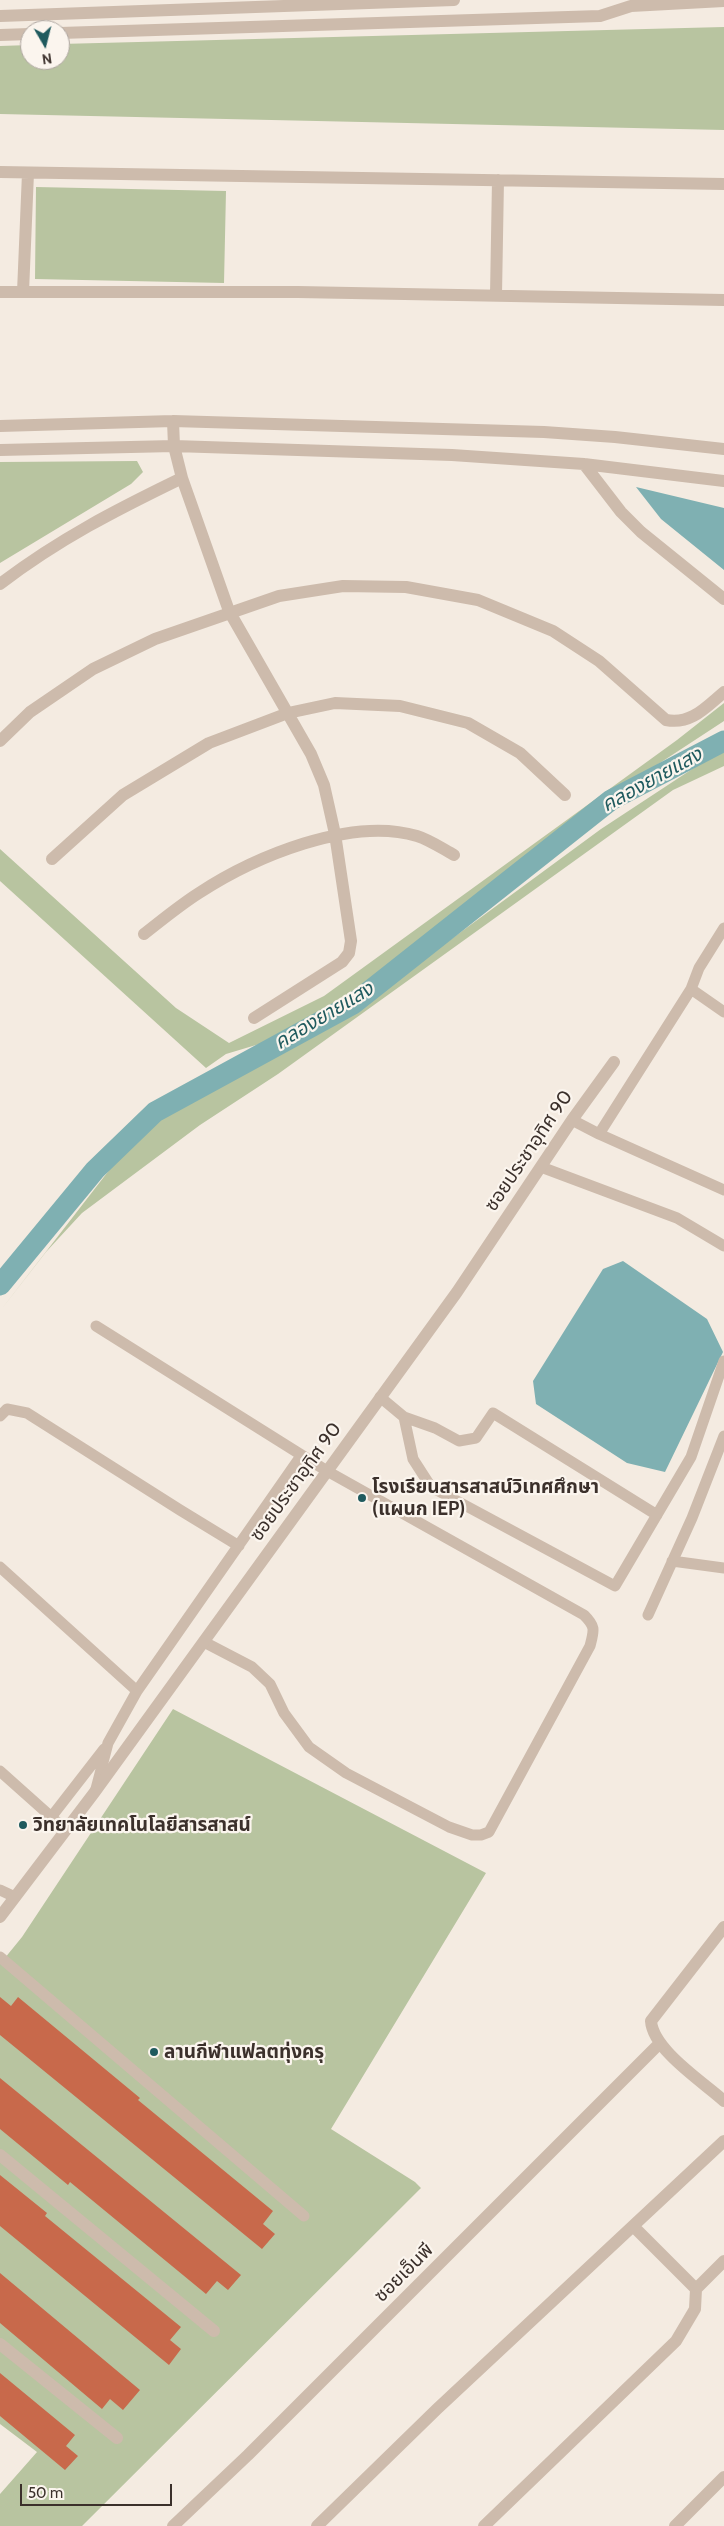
<!DOCTYPE html>
<meta charset="utf-8">
<style>
body{margin:0}
#map{position:relative;width:724px;height:2526px;overflow:hidden;background:#f4ebe1;font-family:Cabin,sans-serif}
canvas{display:block}
.north{position:absolute;left:20px;top:20px;width:50px;height:50px;box-sizing:border-box;background:#fbf5ee;border:1px solid #aea6a0;border-radius:50%;rotate:172deg;font-size:14px;font-weight:700;line-height:20px;text-align:center;color:#3b302b}
.north::after{content:'';display:block;margin:auto;width:18px;height:22px;background:#1f5a5e;clip-path:polygon(50% 0,100% 100%,50% 72%,0 100%)}
.scale{position:absolute;left:20px;top:2484px;width:152px;height:22px;box-sizing:border-box;border:2px solid #3b302b;border-top:0;padding-left:6px;font-size:15px;line-height:18px;white-space:nowrap;color:#3b302b;-webkit-text-stroke:4px #fbf5ee;paint-order:stroke}
</style>
<div id="map">
<canvas width="724" height="2526"></canvas>
<div class="north">N</div>
<div class="scale">50 m</div>
</div>
<script>
const ctx = document.querySelector('canvas').getContext('2d');
ctx.lineJoin = 'round';
function paint(path, color) {
  ctx.fillStyle = color;
  ctx.fill(path, 'evenodd');
}
function trace(path, color, width, dash) {
  ctx.strokeStyle = color;
  ctx.lineWidth = width;
  ctx.lineCap = dash ? 'butt' : 'round';
  ctx.setLineDash(dash || []);
  ctx.stroke(path);
}
function write(font, color, halo, rows, align = 'center') {
  ctx.font = font + ' Cabin,"Noto Sans Thai",sans-serif';
  ctx.lineWidth = 4.5;
  ctx.setLineDash([]);
  ctx.textBaseline = 'middle';
  ctx.strokeStyle = halo;
  ctx.fillStyle = color;
  for (const [text, x, y, turn = 0] of rows) {
    ctx.save();
    ctx.translate(x, y);
    ctx.rotate((+turn || 0) * Math.PI / 180);
    ctx.textAlign = isNaN(turn) ? turn : align;
    if (halo) ctx.strokeText(text, 0, 0);
    ctx.fillText(text, 0, 0);
    ctx.restore();
  }
}
const green = new Path2D(`
 M724,27v103l-724,-16v-68l30,-1v15h30v-16z
 M36,187l190,4 -2,92 -189,-4z
 M137,461l6,11 -12,12 -131,79v-101z
 M724,703v18l-87,57 -301,232 -70,32 -40,12 -20,14 -206,-187v-32l176,159 53,35 95,-47 353,-256z
 M724,752v14l-51,24 -395,284 -78,51 -118,88 -36,39 -46,59 131,-169 31,-24 205,-117 234,-172 108,-71z
 M173,1709l313,164 -155,256 84,53 6,6 -339,338h-82v-32l37,-42 -37,-28v-460l22,-27z`);
const water = new Path2D(`
 M636,487l88,21v62l-63,-51z
 M623,1261l84,58 16,33 -58,120 -38,-9 -91,-59 -3,-23 70,-112z`);
const canal = new Path2D(`
 M0,1285l95,-115 60,-58 198,-108 258,-204 113,-59`);
const building = new Path2D(`
 M0,1997l11,9 7,-9 122,101 -2,2 135,111 -10,13 12,10 -13,15 -262,-214z
 M0,2078l241,197 -13,15 -11,-9 -11,13 -136,-112 -2,3 -68,-56z
 M0,2175l47,38 -2,3 136,111 -11,13 11,9 -12,16 -169,-139z
 M0,2273l140,117 -17,20 -13,-11 -8,10 -102,-86z
 M0,2373l75,62 -9,11 12,10 -13,14 -65,-54z`);
const service = new Path2D(`
 M691,989l8,-21 25,-40
 M724,1012l-33,-23 -92,145 125,56
 M572,1120l27,14
 M541,1167l136,51 47,28
 M96,1326l231,145 257,144c12,12 10,15 6,31l-101,186 -8,3h-9l-23,-8 -103,-54 -37,-26 -25,-34 -14,-29 -18,-17 -48,-25
 M380,1397l24,20 9,42 18,28 184,99 76,-129 33,-96
 M0,1416l7,-7 20,4 153,97 59,36
 M404,1417l31,11 24,13 17,-3 17,-25 164,102
 M672,1561l52,7
 M0,1567l137,124 -29,52 -12,46
 M648,1615l44,-97 32,-82
 M137,1691l164,-235
 M0,1771l66,59
 M52,1816l52,-67
 M0,1890l15,7
 M0,1957l304,259`);
const minor = new Path2D(`
 M0,16l454,-16
 M60,33l540,-17 31,-10 93,-5
 M0,35l30,-1
 M0,172l724,12
 M0,292h298l426,8
 M23,292l5,-119
 M496,295l2,-115
 M173,421l1,25 8,32 47,133 82,143 13,31 11,49 16,107 -2,12 -7,9 -88,56
 M0,426l173,-5 371,11 71,5 109,12
 M0,450l174,-4 278,9 132,9 140,17
 M584,464l37,48 20,20 83,67
 M0,584c59,-45 116,-74 182,-106
 M0,741l30,-29 63,-43 62,-30 124,-43 64,-10 63,1 72,13 75,31 46,30 67,59c25,5 40,-13 58,-28
 M52,859l71,-64 86,-52 79,-30 47,-10 65,3 68,17 52,30 45,42
 M144,934c18,-14 36,-29 55,-41 55,-36 152,-77 218,-57 13,4 26,13 37,19
 M0,1917l94,-124 363,-501 115,-172 42,-58
 M724,1927l-73,94c2,29 52,61 73,80
 M0,2155l214,176
 M633,2226l63,63 28,-28
 M0,2344l117,94
 M173,2526l75,-71 411,-411
 M317,2526l120,-117 287,-268
 M484,2526l192,-185 19,-32 1,-20
 M675,2526l49,-49`);
const markers = [
 [362,1498,5,"#1f5a5e"],
 [23,1825,5,"#1f5a5e"],
 [154,2052,5,"#1f5a5e"]
];
const streetNames = [
 ["ซอยประชาอุทิศ 90",529,1151,-56],
 ["ซอยประชาอุทิศ 90",296,1482,-54],
 ["ซอยเอ็นพี",404,2273,-45]
];
const poiNames = [
 ["โรงเรียนสารสาสน์วิเทศศึกษา",372,1487],
 ["(แผนก IEP)",372,1509],
 ["วิทยาลัยเทคโนโลยีสารสาสน์",33,1825],
 ["ลานกีฬาแฟลตทุ่งครุ",164,2052]
];
const waterNames = [
 ["คลองยายแสง",652,780,-29],
 ["คลองยายแสง",324,1016,-31]
];
paint(green, '#b8c4a0');
paint(water, '#7fb0b2');
trace(canal, '#7fb0b2', 21);
paint(building, '#c8694b');
trace(service, '#cdbbac', 11);
trace(minor, '#cdbbac', 12);
for (const [x, y, r, color] of markers) {
  const dot = new Path2D();
  dot.arc(x, y, r, 0, 2 * Math.PI);
  ctx.fillStyle = color;
  ctx.fill(dot);
  trace(dot, '#fbf5ee', 2);
}
write('19px', '#3b302b', '#fbf5ee', streetNames);
write('bold 19px', '#3b302b', '#fbf5ee', poiNames, 'left');
write('italic 20px', '#1f5a5e', '#fbf5ee', waterNames);
</script>
